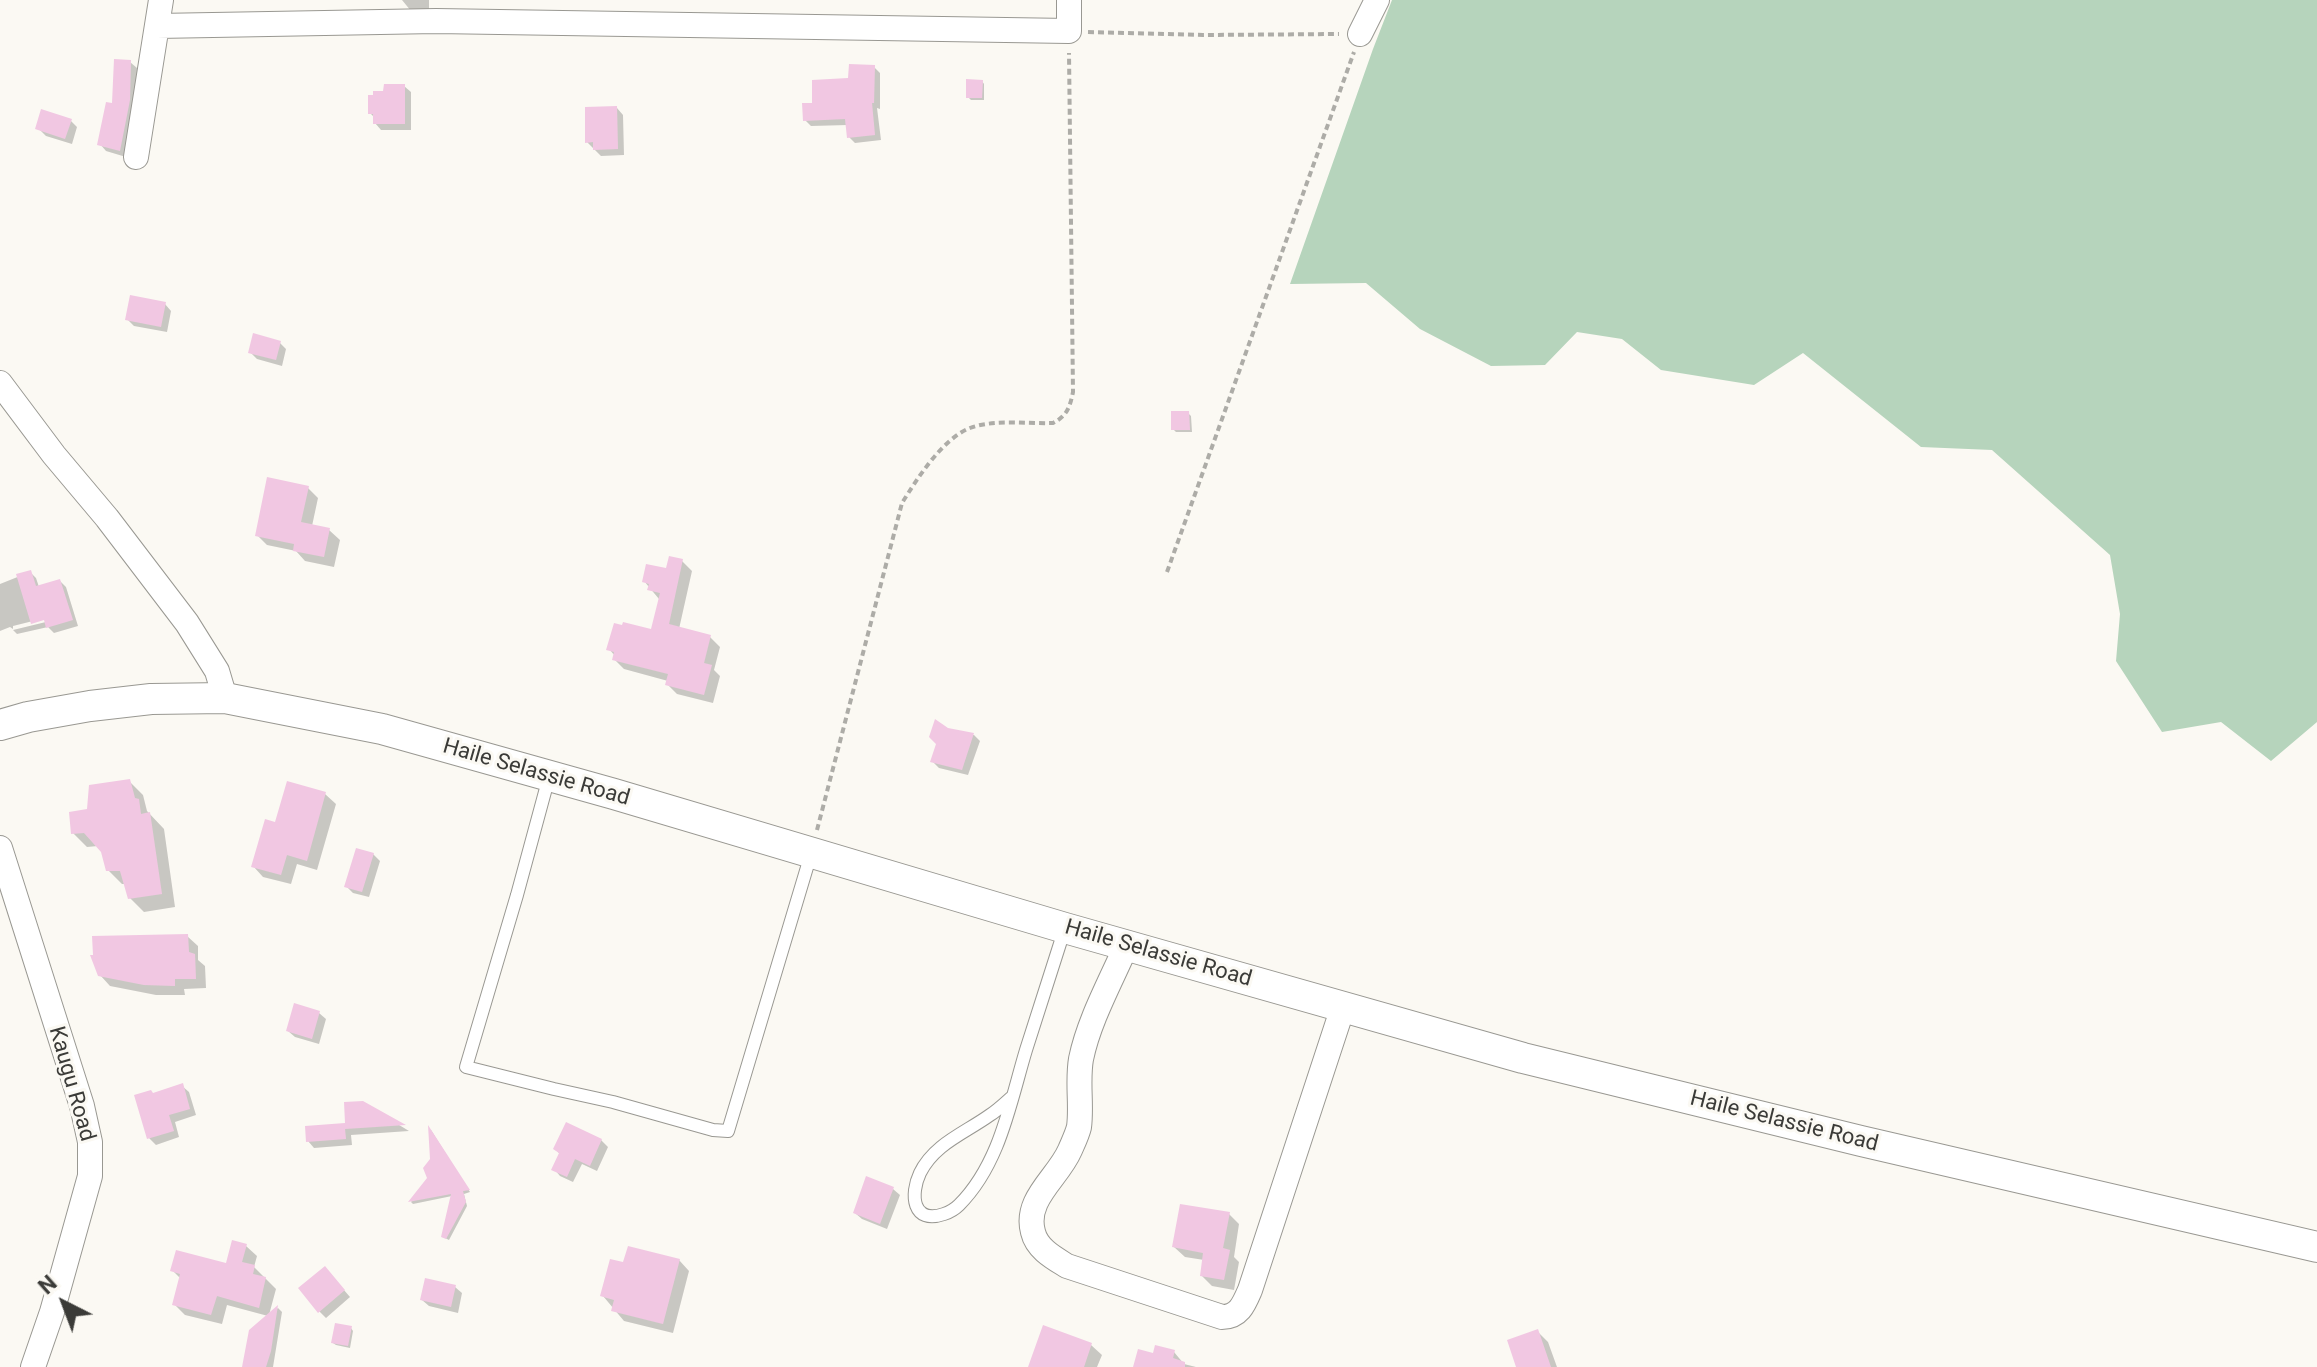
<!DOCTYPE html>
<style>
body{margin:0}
#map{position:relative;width:2317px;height:1367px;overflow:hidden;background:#fbf9f3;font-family:Roboto,sans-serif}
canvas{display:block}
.north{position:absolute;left:24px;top:1263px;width:80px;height:80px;-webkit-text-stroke:6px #fbf9f3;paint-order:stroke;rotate:318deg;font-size:22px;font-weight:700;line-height:32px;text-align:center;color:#3b3b38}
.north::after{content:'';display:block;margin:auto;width:28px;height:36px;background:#3b3b38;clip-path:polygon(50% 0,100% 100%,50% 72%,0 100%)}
</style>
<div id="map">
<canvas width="2317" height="1367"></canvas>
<div class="north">N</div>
</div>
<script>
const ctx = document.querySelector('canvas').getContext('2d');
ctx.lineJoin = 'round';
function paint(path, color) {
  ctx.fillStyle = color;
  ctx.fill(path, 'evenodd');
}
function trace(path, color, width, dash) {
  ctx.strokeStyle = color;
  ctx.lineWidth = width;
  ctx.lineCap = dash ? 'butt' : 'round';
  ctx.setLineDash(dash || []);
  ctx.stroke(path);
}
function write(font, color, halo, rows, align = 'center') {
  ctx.font = font + ' Roboto,sans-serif';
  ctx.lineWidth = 6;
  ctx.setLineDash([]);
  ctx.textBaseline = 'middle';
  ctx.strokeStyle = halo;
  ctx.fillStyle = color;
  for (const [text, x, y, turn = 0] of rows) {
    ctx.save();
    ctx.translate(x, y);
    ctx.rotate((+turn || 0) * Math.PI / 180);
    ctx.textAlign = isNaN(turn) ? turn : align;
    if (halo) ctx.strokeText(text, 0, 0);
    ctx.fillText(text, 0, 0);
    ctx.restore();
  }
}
const green = new Path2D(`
 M1392,0h925v722l-46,39 -50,-39 -59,10 -46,-71 4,-47 -10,-59 -118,-105 -71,-3 -118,-94 -49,32 -93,-15 -39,-31 -45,-7 -32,33 -54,1 -71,-37 -54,-46 -76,1 83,-235z`);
const shadow = new Path2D(`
 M402,0h27v11h-18z
 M130,62l7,6 -1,40 -10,49 -20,-6 -6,-7z
 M874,67l6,6v36l-3,-1 4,32 -26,3 -6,-6 -1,-12 -37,1 -6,-6 45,-40z
 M982,81l2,3v16h-13l-3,-3z
 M404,86l7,6v38h-30l-6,-7v-5l-5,-5 15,-20z
 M617,108l6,7 1,40 -23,1 -14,-14z
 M70,120l7,7 -5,17 -26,-8 -7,-7z
 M165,304l6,7 -4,21 -33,-6 -7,-7z
 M280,343l6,6 -4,17 -25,-7 -7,-7z
 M1188,413l3,3 1,16h-16l-3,-3z
 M308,488l10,10 -6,28 17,4 11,10 -6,27 -29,-6 -9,-10 -29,-6 -10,-10z
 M682,561l10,10 -13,58 31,8 10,10 -6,23 6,6 -7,27 -36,-9 -10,-10 1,-3 -44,-12 -9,-9v-4l-6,-7 44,-18 6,-32 -15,-18z
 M30,572l6,6 3,9 21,-6 6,6 12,39 -24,7 -6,-6 -31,7 -4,-4 41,-10 -1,-4 -40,10v3l-3,-2 -10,4v-47z
 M947,730l27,5 6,6 -12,34 -29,-7 -6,-6z
 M129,781l14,14 4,16 17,18 11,78 -31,5 -14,-14 -4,-14h-4l-14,-14 -5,-19 -5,-5 -11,1 -14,-14 16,-22z
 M325,794l11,10 -19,66 -20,-6 -6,20 -28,-7 -10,-11 23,-42z
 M373,854l7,7 -11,36 -16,-4 -7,-7z
 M187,936l11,10v14l7,6 1,22 -22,1 1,6h-29l-46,-9 -10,-11z
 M319,1013l7,6 -7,25 -24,-7 -7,-6z
 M182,1086l7,6 7,23 -21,7 4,15 -23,8 -7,-7 4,-43z
 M363,1103l46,28 -58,4 1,10 -38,3 -6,-7 39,-16z
 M431,1130l39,62 -6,2 3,12 -18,34 -6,-3 9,-41 -39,8 -2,-2 19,-23 2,-19z
 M601,1140l7,7 -11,24 -15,-7 -9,18 -13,-6 -6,-7 7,-14 -6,-6z
 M893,1189l7,6 -13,34 -25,-10 -7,-6z
 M1229,1214l10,10 -5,33 5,5 -5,28 -22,-4 -10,-10 2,-16 -19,-3 -11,-10z
 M246,1246l11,10 -3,11 22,22 -7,26 9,-7 4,4 -9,55h-30l25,-51 -41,-11 -5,19 -37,-9 -11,-11 7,-25 -8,-8 54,-5z
 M679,1260l10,11 -16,62 -49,-12 -21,-25 22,-31z
 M331,1275l19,22 -24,21 -7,-7z
 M455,1287l7,6 -4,20 -29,-7 -7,-6z
 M351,1328l2,3 -3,17 -14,-3 -3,-2z
 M1537,1331l11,11 9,25h-38z
 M1091,1345l11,10 -5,12h-67z
 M1174,1352l10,12 12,3h-61l19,-12z`);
const building = new Path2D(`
 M114,59l17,1 -1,40 -10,51 -23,-6 9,-43 6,1z
 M849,64l26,1 -1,38h-2l3,32 -28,3 -2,-19 -42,2 -1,-18h10v-23l36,-2z
 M966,79l17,1 -1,18h-16z
 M384,84h21v40h-32v-10h-5v-19h5v-4h10z
 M617,106l1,43 -25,1v-8l-8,1v-36z
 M41,109l31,10 -7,20 -30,-10z
 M130,295l36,7 -5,25 -36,-7z
 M253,333l28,8 -5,19 -28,-7z
 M1171,411h18l1,19h-19z
 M267,477l42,9 -8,36 29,6 -6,29 -31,-6 1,-7 -39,-8z
 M669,556l14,3 -14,65 42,11 -7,28 8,2 -8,30 -39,-10 3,-11 -56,-14 2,-8 -8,-2 8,-27 8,2 1,-3 28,7 9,-36 -13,-3 2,-6 -7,-2 4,-18 20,4z
 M31,570l5,16 24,-7 13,41 -27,8 -2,-8 -13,4 -15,-50z
 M935,719l13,9 26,5 -12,37 -32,-8 6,-18 -7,-7z
 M130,779l5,19 4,1 2,15 9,-2 12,82 -34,5 -8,-28h-14l-5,-19 -17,-19 -13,1 -2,-22 18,-3 2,-24z
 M287,781l39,11 -19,69 -20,-6 -6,20 -30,-8 14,-48 10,3z
 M356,848l18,5 -12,39 -18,-5z
 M188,934l1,18 6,2 1,25h-21v7l-31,-1 -46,-9 -8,-21h3l-1,-19z
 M294,1003l26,8 -8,28 -26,-8z
 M183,1083l7,26 -21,6 5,16 -27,8 -13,-44 17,-5 2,3z
 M363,1101l43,24 -61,4 1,10 -40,3 -1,-16 40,-3 -1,-21z
 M566,1122l36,17 -12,27 -15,-7 -8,18 -16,-7 8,-17 -6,-4z
 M428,1125l42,65 -7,1 3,11 -20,37 -5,-2 10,-43 -43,8 19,-24 -4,-10 7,-9z
 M866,1176l28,11 -14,37 -27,-11z
 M1180,1204l50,8 -7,36 7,2 -6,30 -24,-4 3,-23 -31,-6z
 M232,1240l15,4 -5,18 13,3 -2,9 13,3 -7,31 -42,-12 -6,19 -39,-10 8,-31 -10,-3 6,-21 50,13z
 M628,1246l52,13 -17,65 -52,-13 3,-11 -14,-4 10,-37 13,3z
 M325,1266l20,24 -27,23 -20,-25z
 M425,1278l31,7 -5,22 -31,-7z
 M278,1305l-7,46 -5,16h-24l7,-37z
 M335,1323l17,3 -4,20 -17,-3z
 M1043,1325l49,18 -8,24h-56z
 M1538,1329l13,38h-35l-9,-27z
 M1155,1345l20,5 -2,8 12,4v5h-52l5,-18 15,4z`);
const path = new Path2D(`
 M1088,32l115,3 136,-1
 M1167,572l187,-520
 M817,830l85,-327c15,-24 40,-64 68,-75 24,-9 57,-4 83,-5 14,-7 17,-16 20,-31l-4,-339`);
const service = new Path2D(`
 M549,777l-32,118 -51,172 88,22 59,13 100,28 15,1 83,-277
 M1013,1096c-8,7 -15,14 -23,19 -25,18 -56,29 -70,58 -10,21 -8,52 24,41 6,-2 11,-5 15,-9 41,-41 51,-102 67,-155 13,-41 26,-81 39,-122`);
const minor = new Path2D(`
 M157,26l279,-5 633,10v-31
 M1360,34l17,-34
 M136,157l25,-157
 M0,383l54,72 53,63 80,105 30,48 8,27
 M0,848l82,258 8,36v34l-38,136 -19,55
 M1127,944c-16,37 -38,76 -46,115 -4,23 1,46 -2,68 -2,8 -6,16 -9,23 -12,28 -46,49 -37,82 4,17 21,26 34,34l155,51c17,0 22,-13 28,-27l93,-283`);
const tertiary = new Path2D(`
 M0,725l28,-8 62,-11 61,-7 74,-1 157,31 232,65 451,134 458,130 338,83 456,106`);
const streetNames = [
 ["Haile Selassie Road",536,773,16],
 ["Haile Selassie Road",1158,954,16],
 ["Kaugu Road",71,1084,74],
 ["Haile Selassie Road",1784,1122,14]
];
paint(green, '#b6d4bc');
paint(shadow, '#0003');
paint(building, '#f1c7e2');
trace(service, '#999892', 14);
trace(minor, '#999892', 26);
trace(tertiary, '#999892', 32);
trace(path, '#adaca7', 4, [6, 4]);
trace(service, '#fff', 12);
trace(minor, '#fff', 24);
trace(tertiary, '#fff', 30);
write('22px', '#3b3b38', '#fbf9f3', streetNames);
</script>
